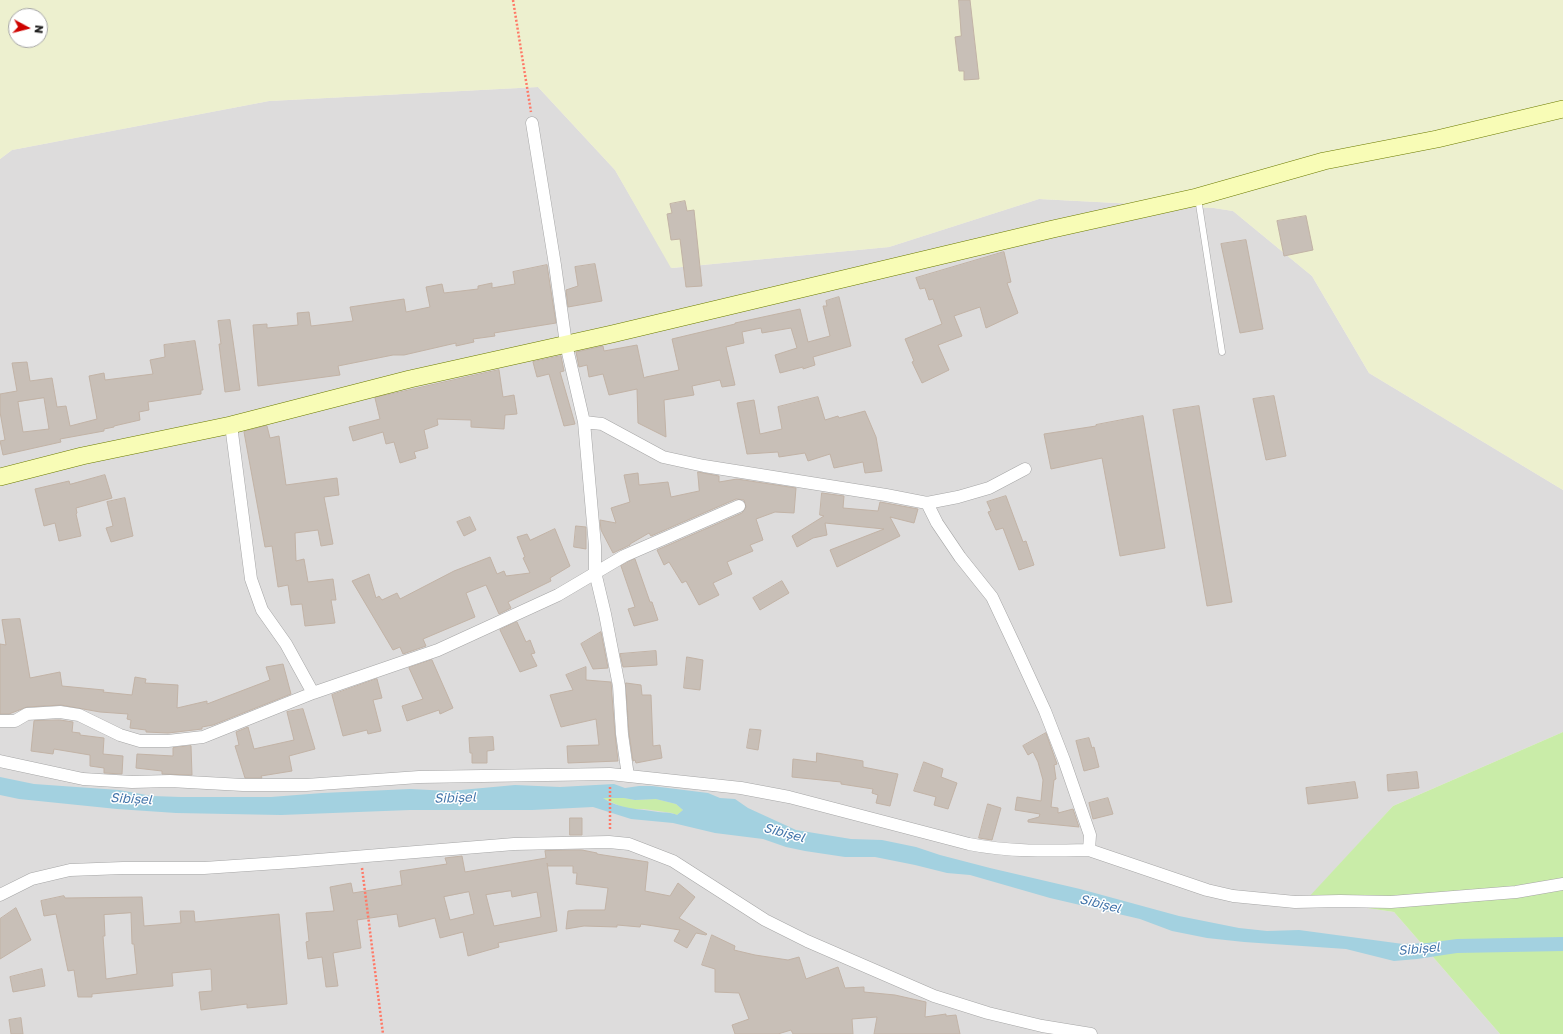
<!DOCTYPE html>
<meta charset="utf-8">
<style>
body{margin:0}
#map{position:relative;width:1563px;height:1034px;overflow:hidden;background:#f0ece4;font-family:"Golos Text",sans-serif}
canvas{display:block}
.north{position:absolute;left:8px;top:8px;width:40px;height:40px;box-sizing:border-box;background:#fff;border:1px solid #a5a5a5;border-radius:50%;rotate:97deg;font-size:11px;font-weight:700;line-height:16px;text-align:center;color:#1f1f1f}
.north::after{content:'';display:block;margin:auto;width:14px;height:18px;background:#ce0300;clip-path:polygon(50% 0,100% 100%,50% 72%,0 100%)}
</style>
<div id="map">
<canvas width="1563" height="1034"></canvas>
<div class="north">N</div>
</div>
<script>
const ctx = document.querySelector('canvas').getContext('2d');
ctx.lineJoin = 'round';
function paint(path, color) {
  ctx.fillStyle = color;
  ctx.fill(path, 'evenodd');
}
function trace(path, color, width, dash) {
  ctx.strokeStyle = color;
  ctx.lineWidth = width;
  ctx.lineCap = dash ? 'butt' : 'round';
  ctx.setLineDash(dash || []);
  ctx.stroke(path);
}
function write(font, color, halo, rows, align = 'center') {
  ctx.font = font + ' "Golos Text",sans-serif';
  ctx.lineWidth = 3;
  ctx.setLineDash([]);
  ctx.textBaseline = 'middle';
  ctx.strokeStyle = halo;
  ctx.fillStyle = color;
  for (const [text, x, y, turn = 0] of rows) {
    ctx.save();
    ctx.translate(x, y);
    ctx.rotate((+turn || 0) * Math.PI / 180);
    ctx.textAlign = isNaN(turn) ? turn : align;
    if (halo) ctx.strokeText(text, 0, 0);
    ctx.fillText(text, 0, 0);
    ctx.restore();
  }
}
const residential = new Path2D(`
 M538,87l77,83 57,98 217,-21 150,-48 175,9 19,3 79,65 57,97 194,117v242l-170,74 -85,93 86,13 106,122h-1500v-875l12,-9 257,-49z`);
const farmland = new Path2D(`
 M0,0h1563v490l-194,-117 -57,-97 -79,-65 -19,-3 -175,-9 -150,48 -218,21 -56,-98 -77,-83 -269,14 -257,49 -12,9zM16,16h24v24h-24z`);
const grass = new Path2D(`
 M1563,732v302h-63l-106,-122 -87,-13 86,-93z
 M602,798h22l11,2 21,-1 20,5 7,6 -6,5 -5,-2 -28,-4h-13l-11,-3z`);
const water = new Path2D(`
 M0,777l34,7 85,6 33,6 29,1h90l51,-4 88,-4 40,2 65,-6 45,2 54,-3 11,4 14,-2h13l56,7 12,5 15,1 13,9 48,22 55,9 31,1 34,7 24,8 50,13 90,21 99,27 60,12 28,3 32,-1 104,14 24,-1 30,-4 106,-2v14l-106,2 -40,6 -23,2 -48,-12 -102,-7 -37,-4 -35,-7 -32,-12 -90,-21 -80,-23 -23,-2 -32,-8 -40,-8h-30l-40,-6 -19,-4 -23,-8 -48,-6 -42,-10 -42,-4 -38,-12 -61,3h-122l-129,5 -105,-2 -59,-4 -98,-10 -19,-4zM603,798h21l11,2 21,-1 20,5 7,6 -6,5c-6,-3 -12,-2 -19,-3 -18,-3 -39,-3 -55,-14z`);
const building = new Path2D(`
 M959,0h11l9,79 -15,1v-9h-5l-4,-34 6,-1z
 M685,201l2,10 7,-1 8,76 -16,1 -6,-48 -9,1 -4,-26 5,-1 -2,-9z
 M1306,216l7,34 -29,6 -7,-35z
 M1246,240l17,89 -23,4 -19,-89z
 M1004,252l7,30 -4,1 11,30 -32,15 -6,-21 -26,9 8,20 -24,9 11,25 -27,13 -10,-21 2,-1 -9,-22 37,-15 -9,-25 -4,1 -4,-12 -5,1 -4,-11z
 M595,264l7,37 -34,6 -2,-17 12,-4 -3,-19z
 M547,265l9,58 -62,10 1,3 -22,3 1,3 -18,4v-3l-52,12h-11l-55,11 2,9 -82,11 -5,-61 14,-1v4l31,-3 -1,-12 12,-1 2,14 42,-5 -3,-14 54,-8 2,13 24,-5 -4,-20 16,-3 2,9 34,-4v-3l14,-3v5l23,-4 -2,-12z
 M839,297l12,49 -38,11 2,8 -12,4v-2l-23,6 -5,-18 22,-7 -6,-20 -29,5 -1,-5 -19,4 2,11 -18,4 9,38 -13,2 -2,-7 -28,6 2,9 -30,5 2,37 -28,-14 -1,-34 -28,6 -6,-21 -14,3 -2,-12 -8,2 -3,-15 27,-6 1,5 33,-6 7,33 2,-1 33,-7 -7,-31 63,-15v-1l65,-14 8,33 22,-6 -7,-30h4l-1,-5z
 M230,320l10,70 -15,2 -6,-48h2l-3,-23z
 M195,341l8,49h-2v4l-53,8 1,8 -10,2 1,8 -26,6v1l-10,2v2l-44,8 1,3 -58,13 -3,-14 5,-1 -5,-28v-18l17,-3 -5,-28 15,-1 3,19 22,-3 5,29 9,-1 4,20 27,-7 -8,-43 15,-3 1,7 48,-6 -3,-14 15,-3 -1,-12zM44,398l5,31 -26,3 -5,-30z
 M561,356l3,15 -4,1 15,52 -11,2 -15,-52 -12,3 -4,-15z
 M499,370l4,27 11,-2 3,19 -12,1 -1,14 -33,-2v-7l-34,-1 1,6 -14,5 4,18 -14,4 2,6 -16,5 -6,-21 -8,2 -3,-12 -30,9 -4,-14 31,-8 -5,-21z
 M1274,396l12,60 -20,4 -13,-61z
 M818,397l7,23 13,-4 1,2 26,-7 11,26 6,34 -17,2 -2,-11 -29,6 -4,-14 -22,7 -3,-8 -26,4 -1,-5 -31,2 -10,-51 17,-3 6,34 22,-5 -4,-22z
 M1199,406l33,196 -25,4 -34,-196z
 M1143,416l22,132 -45,8 -18,-98 -51,11 -7,-35 52,-8v-1z
 M267,426l3,12 9,-2 7,49 51,-7 2,17 -15,2 9,47 -12,2 -3,-16 -23,3 1,28 8,-2 4,23 25,-3 3,21h-5l4,23 -30,3 -3,-22 -11,1 -3,-20 -10,2 -6,-41 -7,1 -21,-115z
 M698,472l21,4v6l18,-3 59,9 -2,25 -19,-1 -19,7 7,21 -13,5 3,6 -26,11 5,12 -19,9 6,12 -20,10 -13,-24 -4,2 -13,-21 -5,3 -7,-15 85,-37 4,-6 -2,-7 -8,-1 -85,37 -2,-3 -19,11v1l-17,8 -12,-23 -1,-10 16,3 -5,-15 19,-6 -6,-27 14,-2 1,12 29,-3 3,15 28,-6z
 M105,475l7,23 -36,10 1,5 -1,1 5,22 -22,5 -4,-18 -11,3 -9,-37 34,-8 1,3z
 M822,493l22,3 -1,12 35,3 2,-9 38,7 -4,14 -24,-6 10,19 -63,31 -7,-17 54,-21 -59,-6 2,12 -14,3 -16,9 -5,-11 32,-20 -4,-1z
 M1006,496l17,46 3,-1 8,24 -15,5 -16,-42 -7,2 -8,-18 3,-1 -4,-9z
 M125,498l8,38 -22,6 -5,-14 7,-2 -6,-24z
 M470,517l6,13 -12,6 -7,-14z
 M576,526l10,1v22l-12,-2z
 M555,529l15,37 -20,12 1,3 -43,21 3,6 -12,6 -13,-29 -20,8 9,24 -52,22 3,7 -23,8 -3,-7 -7,3 -41,-69 17,-7 7,24 3,-2 3,4 15,-7 3,6 54,-28 36,-14 7,17 7,-3 2,5 24,-3 -7,-15 2,-1 -8,-20 10,-3 3,6z
 M635,559l15,43h2l6,18 -24,6 -6,-17 7,-2 -14,-41z
 M782,581l7,12 -29,17 -7,-12z
 M20,619l10,59 30,-6 2,14 42,4 -1,2 29,3 3,-18 11,2 -1,4 33,2 -1,23 30,-7v3l63,-24 -4,-13 17,-3 8,30 -78,31 -11,2v2l-34,4 -22,-1v-2l-16,-2 1,-8 -4,-1 1,-5 -28,-2 -39,-7 -34,2 -18,7h-9v-70l6,1 -4,-25z
 M517,622l9,20 4,-2 5,13 -4,1 6,12 -17,6 -20,-42z
 M601,632l7,36 -15,1 -12,-25z
 M656,651l1,14 -34,2 -3,-13z
 M687,657l16,3 -3,30 -16,-2z
 M432,660l21,48 -13,6 -1,-4 -32,11 -5,-15 21,-7 -14,-31z
 M586,667v13l25,2 4,52 3,27 -50,2 -1,-17 32,-1 -3,-26 -35,8 -11,-32 23,-5 -7,-15z
 M377,679l5,19 -9,2 8,31 -13,3 -1,-4 -24,6 -11,-41z
 M626,683l15,2 1,10h9l2,51 7,-1 2,13 -26,5 -1,-3 -2,1 -4,-28z
 M303,709l12,40 -26,7 3,15 -31,5 1,2h-17l-10,-32 4,-1 -3,-13 12,-5 6,22 40,-9 -7,-28z
 M60,720l13,2 -1,10 8,1v2l24,3 -1,16 20,2 -1,18 -18,-1v-5l-14,-2v-11l-36,-6 -1,5 -22,-3 3,-30z
 M750,729l11,1 -3,20 -11,-2z
 M1046,733l11,31 -3,1 2,14 -2,1 -3,27 7,1v5l15,-4 6,18 -51,-5v-2l11,-3 1,-3 -25,-4 2,-13 24,4 2,-21 -5,-18 -5,-10 -5,3 -5,-9z
 M493,737l1,13 -7,1v12h-15v-10h-2l-1,-15z
 M1089,738l3,10 2,-1 5,20 -15,4 -8,-30z
 M191,746l1,29 -30,-1v-3l-26,-3 1,-14 36,2v-8z
 M817,753l46,8v6l35,7 -8,32 -14,-3 2,-8 -6,-2 1,-4 -32,-5v-2l-49,-5 1,-18 23,3z
 M924,762l19,7 -2,8 16,6 -9,26 -14,-4 2,-8 -22,-6z
 M1417,772l2,16 -31,3 -1,-16z
 M1355,782l3,16 -50,6 -2,-16z
 M1108,798l5,16 -20,5 -4,-16z
 M988,804l13,4 -9,32 -13,-2z
 M570,818h12v17h-12z
 M582,850l15,3v1l51,8 -3,29 25,5 8,-13 17,14 -16,21 28,16 -1,1 -10,-2 -9,15 -13,-7 6,-11 -39,-6 -1,3 -23,-2v2l-33,-1 -18,3 2,-18 8,-1h29l3,-22 -32,-4 1,-11h-4v-7h-25l-1,-3 10,68 -59,12 1,4 -31,9 -5,-24 -23,6 -5,-20 -36,9 -2,-13 -40,6 4,28 -28,5 5,33 -12,1 -4,-30 -14,2 -2,-17 3,-1 -3,-28 28,-2 -4,-24 21,-4 2,10 49,-8 -2,-14 47,-7 -2,-6 17,-2 3,16 81,-14 -1,-7zM511,891l1,6 25,-5 4,25 -47,9 -8,-31zM469,892l5,22 -24,6 -6,-23z
 M64,896l1,2 77,-1 2,29 37,-3 -1,-12h14l1,11 84,-8 8,90 -40,4v-4l-46,6 -2,-18 13,-1 -1,-22 -39,4 1,13 -81,8v3h-14l-4,-27 -6,1 -12,-57 -12,2 -3,-15zM131,913l1,31h2l3,30 -31,5 -3,-43h2l-1,-21z
 M16,908l15,32 -31,19v-40z
 M712,935l23,11 -1,4 21,5 33,5 11,-3 7,22 32,-12 7,21 19,-1v5l31,3 31,7 -1,15 21,-3v2l10,-1 4,19h-86l3,-17 -25,2 1,15h-60l-2,-4 -13,4h-43l-3,-9 17,-6 -10,-26 -24,-1v-23l-13,-4z
 M42,969l3,17 -32,6 -3,-15z
 M21,1018l2,16h-12l-2,-14z`);
const path = new Path2D(`
 M513,0l18,112
 M610,829v-43
 M362,868l21,166`);
const service = new Path2D(`
 M1198,198l24,154`);
const minor = new Path2D(`
 M532,123l23,142 11,79 18,78 11,124v26l10,42 14,72 3,48 6,42
 M584,422l18,2 61,33 41,9 182,29 41,8 31,-6 31,-9 36,-19
 M231,425l20,154 11,31 24,34 27,49
 M0,721h15l12,-7 33,-2 19,3 41,20 20,6h28l35,-4 110,-44 125,-43 120,-55 66,-39 115,-50
 M0,761l83,18 49,3 38,-1 73,4h63l113,-8 191,-3 131,14 48,9 180,47c39,8 80,7 120,6l1,-15 -26,-75 -19,-49 -29,-63 -24,-51 -32,-40 -23,-34 -10,-20
 M1089,850l118,40 26,6 62,6 45,-1 51,1 125,-10 47,-8
 M0,895l32,-16 38,-9 53,-2h81l89,-6 221,-18 95,-2 20,2 44,17 92,59 42,21 127,55 54,17 54,13 49,8`);
const secondary = new Path2D(`
 M0,477l82,-21 149,-31 179,-46 202,-45 441,-105 144,-32 127,-36 113,-22 126,-30`);
const waterNames = [
 ["Sibișel",455,798,-2],
 ["Sibișel",131,799,3],
 ["Sibișel",784,833,15],
 ["Sibișel",1100,904,14],
 ["Sibișel",1419,949,-5]
];
paint(residential, '#dddcdc');
paint(farmland, '#edf0cf');
paint(grass, '#c9eca8');
paint(water, '#a3d1e0');
paint(building, '#c8bfb7');
trace(building, '#c2b3a6', 1);
trace(service, '#a6a6a6', 7);
trace(minor, '#a6a6a6', 13);
trace(secondary, '#6c7b00', 18);
trace(path, '#ff7967', 2.5, [2, 2]);
trace(service, '#fff', 6);
trace(minor, '#fff', 12);
trace(secondary, '#f8fcb6', 17);
write('italic 13px', '#4476ab', '#fff', waterNames);
</script>
